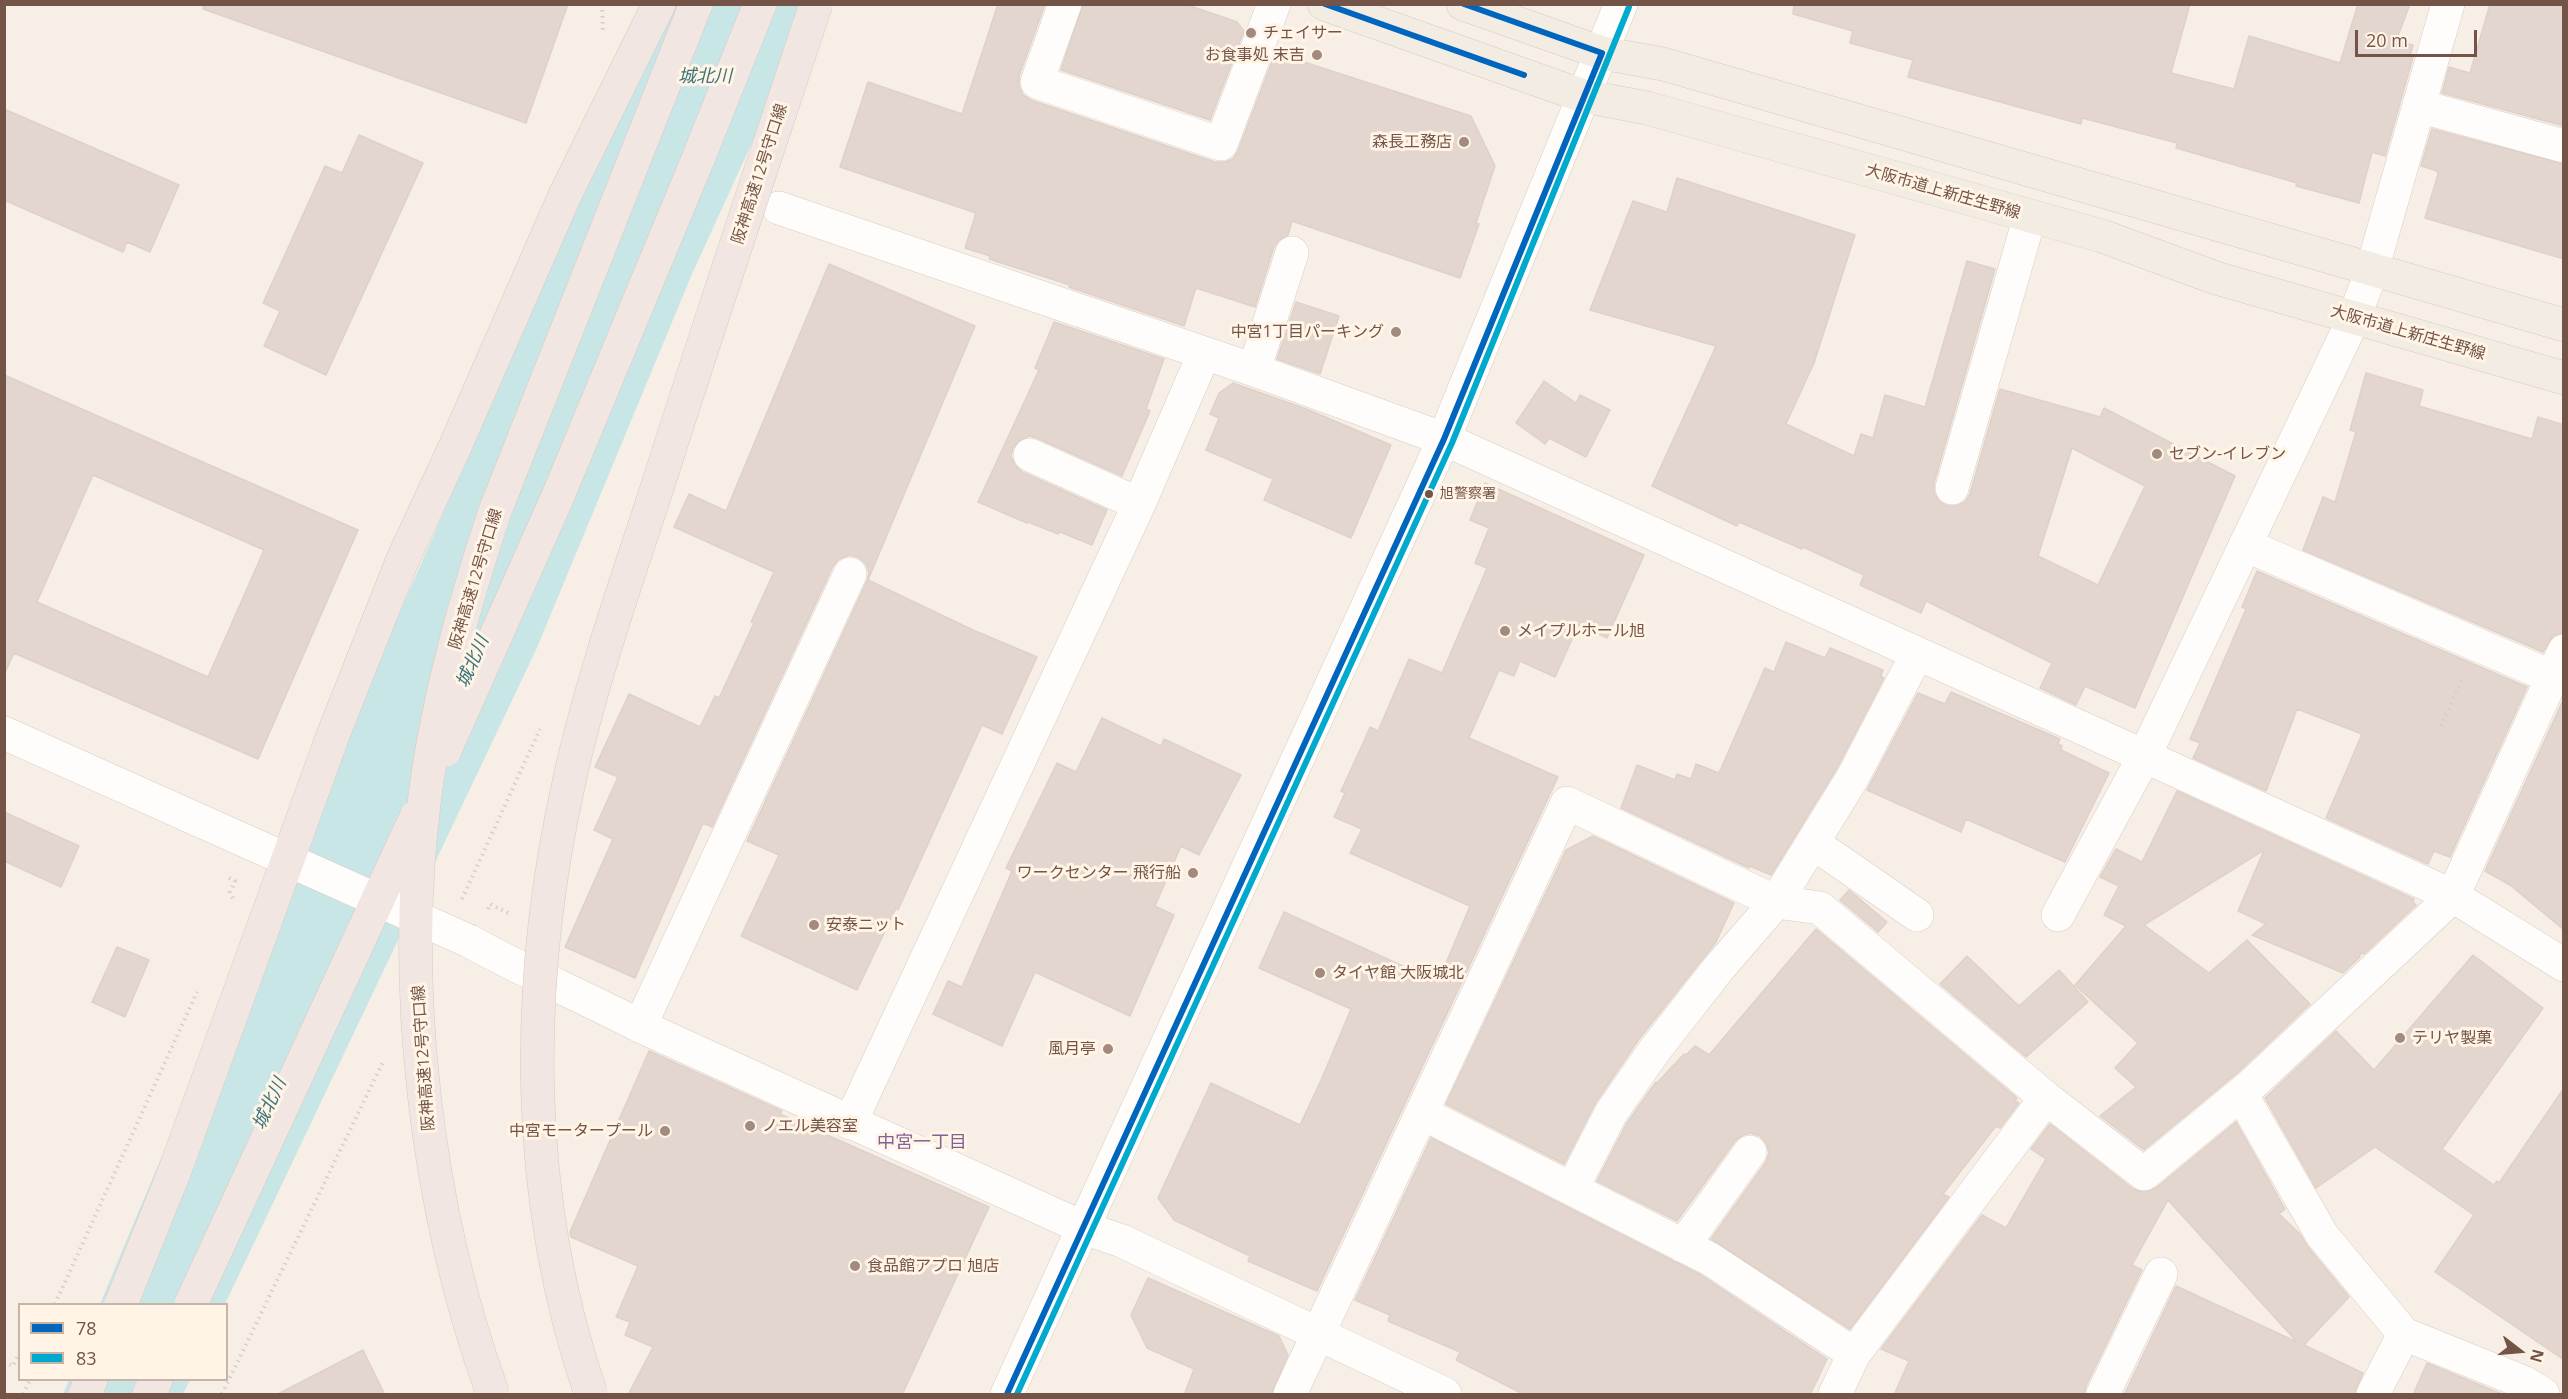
<!DOCTYPE html>
<meta charset="utf-8">
<style>
body{margin:0}
#map{position:relative;width:2568px;height:1399px;overflow:hidden;background:#f7efe6;font-family:"Open Sans",sans-serif}
canvas{display:block}
.frame{position:absolute;inset:0;border:6px solid #745447;pointer-events:none}
.legend{position:absolute;left:18px;top:1303px;width:210px;height:78px;box-sizing:border-box;background:#fff4e6;border:2px solid #c7b4a6;margin:0;padding:8px 10px;list-style:none;font-size:18px;color:#745447}
.legend li{display:flex;align-items:center;gap:12px;height:30px}
.legend b{width:30px;border:2px solid #c7b4a6}
.north{position:absolute;left:2490px;top:1321px;width:60px;height:60px;-webkit-text-stroke:4px #fff4e6;paint-order:stroke;rotate:106deg;font-size:16px;font-weight:700;line-height:24px;text-align:center;color:#745447}
.north::after{content:'';display:block;margin:auto;width:21px;height:27px;background:#745447;clip-path:polygon(50% 0,100% 100%,50% 72%,0 100%)}
.scale{position:absolute;left:2355px;top:30px;width:122px;height:27px;box-sizing:border-box;border:3px solid #745447;border-top:0;padding-left:8px;font-size:18px;line-height:21px;white-space:nowrap;color:#745447;-webkit-text-stroke:4px #fff4e6;paint-order:stroke}
</style>
<div id="map">
<canvas width="2568" height="1399"></canvas>
<div class="frame"></div>
<ul class="legend">
<li><b style="height:8px;background:#0065bd"></b>78</li>
<li><b style="height:8px;background:#00a9ce"></b>83</li>
</ul>
<div class="north">N</div>
<div class="scale">20 m</div>
</div>
<script>
const ctx = document.querySelector('canvas').getContext('2d');
ctx.lineJoin = 'round';
function paint(path, color) {
  ctx.fillStyle = color;
  ctx.fill(path, 'evenodd');
}
function trace(path, color, width, dash) {
  ctx.strokeStyle = color;
  ctx.lineWidth = width;
  ctx.lineCap = dash ? 'butt' : 'round';
  ctx.setLineDash(dash || []);
  ctx.stroke(path);
}
function write(font, color, halo, rows, align = 'center') {
  ctx.font = font + ' "Open Sans","Noto Sans JP",sans-serif';
  ctx.lineWidth = 6;
  ctx.setLineDash([]);
  ctx.textBaseline = 'middle';
  ctx.strokeStyle = halo;
  ctx.fillStyle = color;
  for (const [text, x, y, turn = 0] of rows) {
    ctx.save();
    ctx.translate(x, y);
    ctx.rotate((+turn || 0) * Math.PI / 180);
    ctx.textAlign = isNaN(turn) ? turn : align;
    if (halo) ctx.strokeText(text, 0, 0);
    ctx.fillText(text, 0, 0);
    ctx.restore();
  }
}
const water = new Path2D(`
 M658,5h157l-123,269 -156,376 -311,654h-125c180,-435 383,-862 558,-1299z
 M69,1380h121l-7,14h-120z`);
const building = new Path2D(`
 M204,4h364l-42,119 -323,-114z
 M998,4h47l-26,72v10l4,9 8,5 184,62h10l8,-3 5,-8 35,-92 6,-5 192,62 24,50 -19,57 3,1 -19,54 -168,-57 -4,14 -9,5 -5,7 -19,60 -59,-19 -12,38 -115,-39 1,-2 -81,-26 1,-3 -25,-8 11,-35 -136,-46 28,-85 94,32z
 M1083,4h102l52,18 7,9 -34,89 -149,-50z
 M1794,4h396l-19,69 63,16 15,-53 91,27 18,-59h52l-14,37 17,4 -3,11 3,1 -28,99 -13,-4 -13,51 -63,-17 1,-3 -121,-35 1,-5 -95,-25 -1,6 -173,-47 5,-17 -63,-17 3,-12 -60,-17z
 M2490,4h74v122l-122,-33 7,-26 21,6z
 M4,109l175,76 -29,67 -23,-10 -4,10 -119,-52z
 M2432,129l132,35v95l-139,-41 13,-44 -1,-3 -16,-5z
 M359,135l64,28 -97,212 -62,-29 16,-35 -17,-8 62,-137 17,7z
 M1677,178l178,57 -41,128 -28,61 68,32 7,-22 12,4 12,-43 40,12 42,-146 28,8 -61,214v10l5,8 8,5h9l9,-4 5,-8 30,-105 100,28 4,-9 131,68 -100,232 -50,-22 -9,19 -36,-17 12,-25 -126,-62 -5,12 -61,-28 4,-10 -61,-28 -1,2 -63,-27 -2,4 -85,-40 64,-140 -126,-36 43,-109 34,11zM2072,448l73,38 -47,99 -60,-29z
 M829,264l146,62 -107,254 105,50 64,27 -35,77 -20,-9 -84,185 -2,-2 -39,82 -116,-54 38,-81 -32,-14 120,-260 2,-8 -3,-9 -8,-7 -9,-2 -10,4 -6,7 -121,261 -9,-4 -68,155 -70,-31 48,-108 -19,-9 24,-53 -23,-10 34,-73 71,33 15,-31 4,2 35,-75 -3,-1 23,-50 -100,-45 15,-33 37,17z
 M1296,302l43,14 -19,58 -43,-15z
 M1054,322l110,37 -18,50 4,2 -28,65 -85,-38 -8,-2 -9,4 -7,8 -2,8 4,9 7,7 85,38 -15,35 -32,-13 -2,2 -30,-12 -1,1 -49,-21 61,-132 -4,-2z
 M2366,373l57,17 -4,16 113,33 6,-22 26,8v207l-11,4 -10,16 -240,-102 20,-53 12,5 21,-70 -6,-2z
 M4,375l354,155 -100,229 -244,-106 -10,22zM93,475l171,75 -56,127 -171,-75z
 M1544,381l32,22 4,-8 30,15 -24,47 -37,-19 -4,6 -29,-21z
 M1233,383l76,27 82,35 -40,93 -87,-38 9,-21 -67,-29 13,-32 -9,-4 9,-21z
 M1485,483l159,72 -37,83 -28,-14 -24,53 -35,-16 -6,15 -15,-6 -30,68 89,39 -241,514 -69,-30 2,-5 -76,-36 -16,-22 53,-115 89,42 22,-47 29,-69 -92,-41 25,-56 154,70 32,-76 -120,-53 12,-24 -28,-12 11,-24 -4,-2 23,-50 6,-14 8,4 31,-72 33,14 45,-105 -12,-5 14,-35 -19,-8z
 M2257,571l270,116 -77,170 -16,-6 -6,13 -102,-46 36,-84 -65,-25 -31,82 -73,-33 7,-15 -10,-4 56,-130 -4,-2z
 M1786,642l39,16 5,-10 53,22 -2,6 3,2 -47,90 -66,107 -21,-9 -1,2 -128,-60 16,-43 38,15 2,-6 14,5 5,-15 23,9 46,-105 9,4z
 M1951,692l109,47 -2,5 4,2 -1,4 48,23 -44,89 -99,-43 -5,13 -94,-42 51,-97 27,11z
 M2564,698v232l-54,-45 -25,-14z
 M1102,718l59,28 3,-7 77,36 -42,80 -18,-9 -26,60 19,9 -44,101 -95,-44 -33,74 -69,-32 15,-33 14,6 50,-116 -6,-3 51,-105 19,9z
 M2177,791l237,108 -1,3 3,3 -52,49 -3,-1 -2,5 -16,15 -91,-38 14,-11 -28,-13 26,-61 -120,75 65,48 38,-33 63,64 -74,70 -92,76 -44,-34 36,-29 -21,-19 23,-25 -63,-58 51,-59 -22,-11 15,-29 -19,-9 16,-28 26,13z
 M4,812l75,34 -18,41 -57,-26z
 M1593,836l141,67 -18,39 -77,97 -43,63 -32,62 -118,-60 120,-254z
 M1849,890l38,32 -9,10 -38,-32z
 M1816,929l201,169 -2,3 4,2 -19,25 -4,-2 -53,68 6,3 -99,132 -139,-90 55,-77 3,-9 -2,-8 -7,-9 -9,-3 -8,2 -8,6 -58,80 -80,-40 30,-58 29,-41 -2,4 30,-32 2,1 9,-9 14,9z
 M117,947l32,13 -24,57 -33,-15z
 M2473,955l70,53 -101,141 52,36 3,-4 2,2 65,-95v272l-129,-88 39,-57 -99,-68 -59,41 -51,-90 71,-67 38,39z
 M1967,956l52,50 40,-36 29,32 -62,55 -86,-73z
 M649,1051l133,60 -2,3 209,93 -87,188h-274l25,-48 -28,-12 5,-13 -14,-5 22,-51 -67,-29 -1,-5z
 M2236,1122l49,87 -6,5 21,20 8,13 41,50 -45,48 59,28 -9,22h-230l52,-109 121,56 -129,-142 -36,65 10,5 -56,116 -2,9h-190l15,-34 -28,-12 101,-134 24,13 40,-69 -15,-10 19,-25 83,65 8,3 15,-4z
 M1431,1138l270,137 126,84 -17,36h-285l-69,-35 4,-8 -72,-31 2,-6 -35,-15z
 M1148,1278l131,58 9,19 -17,40h-87l10,-26 -47,-21 -16,-33z
 M363,1350l22,45h-109z
 M2427,1363l77,32h-91z`);
const path = new Path2D(`
 M602,4l1,27
 M2441,726l22,-49
 M229,878l6,3 -5,11 3,6
 M462,899l78,-170
 M488,909l2,-5 18,9
 M55,1304l142,-312
 M4,1362l9,4 7,-15
 M23,1394l7,-14
 M222,1394l161,-332`);
const minor = new Path2D(`
 M1065,4l-28,78 184,62 53,-140
 M2419,106l145,40
 M779,208l475,162 190,69 1009,457 111,69
 M1254,370l38,-117
 M1030,455l109,49
 M1952,488l78,-272
 M2245,545l305,131
 M4,733l237,106
 M1813,843l104,72
 M2058,915l86,-158 210,-439 18,-48 76,-266
 M469,941c56,31 115,56 171,85l444,202 38,13 323,153
 M640,1026l210,-452
 M2241,1094l81,141 82,99
 M1422,1113l288,146 144,95
 M850,1123l289,-619 65,-150
 M1572,1189l39,-76 43,-62 64,-82 58,-67 77,-125 64,-123
 M1683,1246l67,-94
 M1007,1394l437,-955 177,-435
 M1290,1394l277,-591 209,99 44,6 226,190 98,76 104,-86 205,-192 111,-245
 M1835,1394l19,-40 192,-256
 M2103,1394l58,-120
 M2373,1394l31,-60 119,48 20,12`);
const major = new Path2D(`
 M1324,4l259,92 64,12 455,128 114,42 348,100
 M1463,4l139,49 61,11 901,261`);
const highway = new Path2D(`
 M698,159l62,-155
 M403,559l51,-110 111,-254 94,-191
 M85,1394l6,-14
 M149,1394l7,-14`);
const minorBridge = new Path2D(`
 M241,839l228,102`);
const highwayBridge = new Path2D(`
 M445,750l113,-254 140,-337
 M121,1304l53,-131 159,-438 70,-176
 M191,1304l225,-487
 M493,1394c-67,-184 -94,-411 -67,-606 13,-95 39,-186 69,-277l201,-507
 M591,1394c-68,-197 -67,-411 -22,-612 22,-101 57,-199 89,-297 51,-161 105,-321 158,-481`);
const bus1 = new Path2D(`
 M1325,4l199,71
 M1007,1394l437,-955 158,-386 -138,-49`);
const bus2 = new Path2D(`
 M1017,1394l435,-951 177,-436`);
const markers = [
 [1251,33,6,"#a28a7f"],
 [1317,55,6,"#a28a7f"],
 [1464,142,6,"#a28a7f"],
 [1396,332,6,"#a28a7f"],
 [2157,454,6,"#a28a7f"],
 [1429,494,5,"#745447"],
 [1505,631,6,"#a28a7f"],
 [1193,873,6,"#a28a7f"],
 [814,925,6,"#a28a7f"],
 [1320,973,6,"#a28a7f"],
 [2400,1038,6,"#a28a7f"],
 [1108,1049,6,"#a28a7f"],
 [750,1126,6,"#a28a7f"],
 [665,1131,6,"#a28a7f"],
 [855,1266,6,"#a28a7f"]
];
const busNames = [
 ["旭警察署",1440,494]
];
const poiNames = [
 ["チェイサー",1263,33],
 ["お食事処 末吉",1305,55,"right"],
 ["森長工務店",1452,142,"right"],
 ["中宮1丁目パーキング",1384,332,"right"],
 ["セブン-イレブン",2169,454],
 ["メイプルホール旭",1517,631],
 ["ワークセンター 飛行船",1181,873,"right"],
 ["安泰ニット",826,925],
 ["タイヤ館 大阪城北",1332,973],
 ["テリヤ製菓",2412,1038],
 ["風月亭",1096,1049,"right"],
 ["ノエル美容室",762,1126],
 ["中宮モータープール",653,1131,"right"],
 ["食品館アプロ 旭店",867,1266]
];
const streetNames = [
 ["阪神高速12号守口線",760,174,-72],
 ["大阪市道上新庄生野線",1943,192,16],
 ["大阪市道上新庄生野線",2408,333,16],
 ["阪神高速12号守口線",476,579,-73],
 ["阪神高速12号守口線",424,1058,-94]
];
const waterNames = [
 ["城北川",705,77],
 ["城北川",473,662,-66],
 ["城北川",270,1104,-65]
];
const neighbourhoodNames = [
 ["中宮一丁目",922,1143]
];
paint(water, '#c8e6e6');
paint(building, '#e3d6ce');
trace(building, '#dfd1c8', 1.5);
trace(minor, '#d8ccc4', 34);
trace(major, '#d5cac4', 34);
trace(highway, '#d5cac4', 34);
trace(path, '#d7cec9', 4, [1.5, 4.5]);
trace(minor, '#fefdfb', 33);
trace(major, '#f2ece3', 33);
trace(highway, '#f1e6e2', 33);
trace(minorBridge, '#d8ccc4', 34, []);
trace(highwayBridge, '#d5cac4', 34, []);
trace(minorBridge, '#fefdfb', 33);
trace(highwayBridge, '#f1e6e2', 33);
trace(bus1, '#0065bd', 6);
trace(bus2, '#00a9ce', 6);
for (const [x, y, r, color] of markers) {
  const dot = new Path2D();
  dot.arc(x, y, r, 0, 2 * Math.PI);
  ctx.fillStyle = color;
  ctx.fill(dot);
  trace(dot, '#fff4e6', 2);
}
write('14px', '#745447', '#fff4e6', busNames, 'left');
write('16px', '#745447', '#fff4e6', poiNames, 'left');
write('16px', '#745447', '#fff4e6', streetNames);
write('italic 18px', '#3a737a', '#fff4e6', waterNames);
write('18px', '#836298', '#fff4e6', neighbourhoodNames);
</script>
